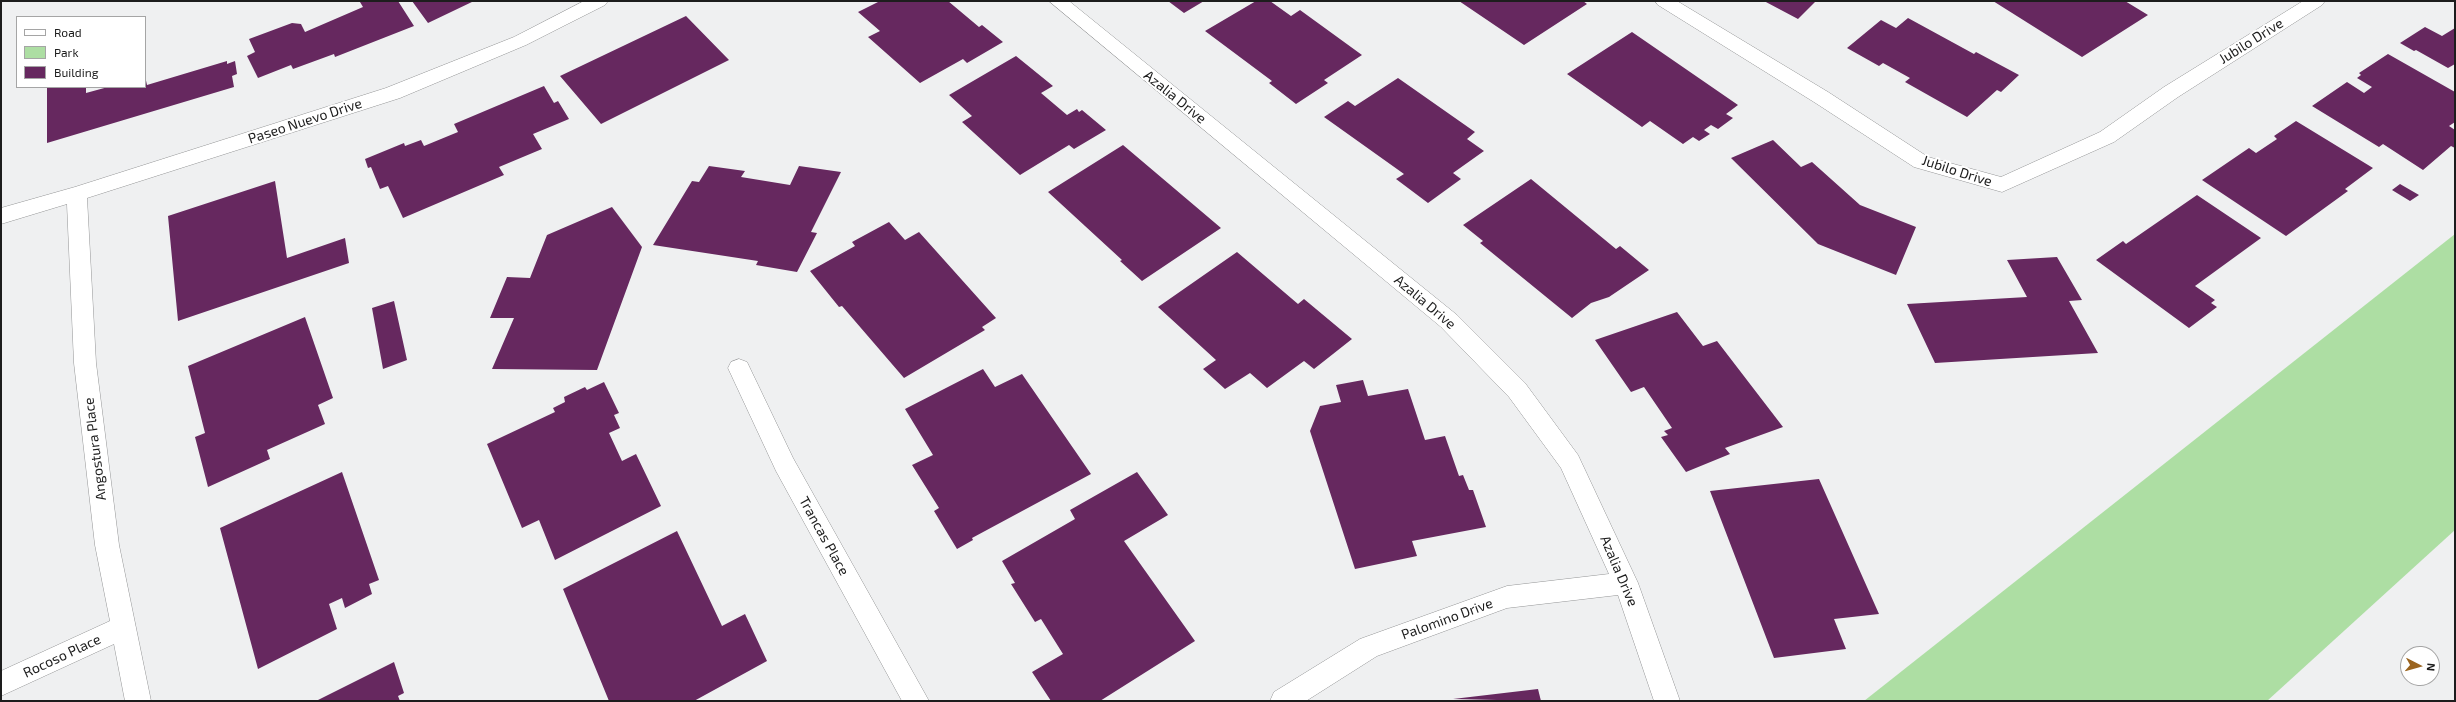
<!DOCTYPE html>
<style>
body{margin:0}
#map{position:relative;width:2456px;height:702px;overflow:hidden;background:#eff0f1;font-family:"Exo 2",sans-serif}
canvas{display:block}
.frame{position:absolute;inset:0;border:2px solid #1d1d1d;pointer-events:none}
.legend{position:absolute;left:16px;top:16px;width:130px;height:72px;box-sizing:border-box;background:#fff;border:1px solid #a5a5a5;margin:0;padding:5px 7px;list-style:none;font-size:12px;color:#1d1d1d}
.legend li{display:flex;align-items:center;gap:8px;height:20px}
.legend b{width:20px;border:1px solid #a5a5a5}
.north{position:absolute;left:2400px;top:646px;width:40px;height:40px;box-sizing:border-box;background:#fff;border:1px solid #a5a5a5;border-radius:50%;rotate:96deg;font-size:11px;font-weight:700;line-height:16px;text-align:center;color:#1d1d1d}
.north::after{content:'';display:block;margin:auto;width:14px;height:18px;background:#9b641f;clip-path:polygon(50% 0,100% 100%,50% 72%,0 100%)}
</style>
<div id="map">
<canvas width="2456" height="702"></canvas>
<div class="frame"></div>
<ul class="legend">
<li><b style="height:5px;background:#fff"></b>Road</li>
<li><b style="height:11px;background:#addea3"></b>Park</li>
<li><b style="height:11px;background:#66285f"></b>Building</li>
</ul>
<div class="north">N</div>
</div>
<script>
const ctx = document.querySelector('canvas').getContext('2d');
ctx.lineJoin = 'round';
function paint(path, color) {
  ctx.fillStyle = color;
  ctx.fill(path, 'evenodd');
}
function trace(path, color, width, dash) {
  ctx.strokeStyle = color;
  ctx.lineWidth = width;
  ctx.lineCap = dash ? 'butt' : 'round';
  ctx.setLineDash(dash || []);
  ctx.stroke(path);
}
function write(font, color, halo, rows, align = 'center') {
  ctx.font = font + ' "Exo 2",sans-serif';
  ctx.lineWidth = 4;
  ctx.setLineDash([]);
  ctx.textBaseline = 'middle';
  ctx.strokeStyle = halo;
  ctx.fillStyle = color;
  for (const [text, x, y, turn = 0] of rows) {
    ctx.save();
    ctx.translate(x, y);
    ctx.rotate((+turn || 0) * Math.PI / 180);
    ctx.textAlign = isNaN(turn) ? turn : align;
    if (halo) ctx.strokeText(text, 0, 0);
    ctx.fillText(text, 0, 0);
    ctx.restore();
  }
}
const green = new Path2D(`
 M2455,234v296l-188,171h-403z`);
const building = new Path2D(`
 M363,1h35l16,25 -79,31 -1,-3 -41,15 -2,-4 -33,13 -11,-22 8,-4 -6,-13 43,-16 9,1 4,8 58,-25 -3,-5z
 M412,1h62l-46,22z
 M880,1h68l31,26 3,-2 21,17 -36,21 -4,-4 -43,24 -52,-46 12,-6 -22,-19z
 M1168,1h36l-20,12z
 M1256,1h14l21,15 9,-6 62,45 -38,25 4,3 -32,21 -27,-21 3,-2 -67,-50z
 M1459,1h124l4,3 -63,41z
 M1764,1h52l-18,18z
 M1993,1h132l23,14 -66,42z
 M686,16l43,44 -128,64 -41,-48z
 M1908,18l66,36 2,-2 43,23 -18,17 -4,-2 -30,27 -62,-35 5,-4 -27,-15 -4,3 -32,-18 34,-28 15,8z
 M2425,27l17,9 13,-8v36l-7,4 -32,-18 -2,1 -14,-8z
 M1632,32l106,73 -12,9 7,4 -15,11 -7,-4 -7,5 6,4 -11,7 -6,-4 -10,7 -33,-23 -8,6 -75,-53z
 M2388,54l67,38v30l-6,4 6,4v18l-4,-2 -28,24 -40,-26 -4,3 -67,-41 35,-24 17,11 8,-6 -15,-9 4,-3 -2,-2z
 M1016,56l37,30 -12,7 26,22 10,-6 2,3 3,-2 24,20 -32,19 -5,-4 -49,30 -58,-53 10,-6 -23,-21z
 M227,61v3l8,-3 2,13 -5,2 2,11 -187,56v-56h39v6l22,-6h37v-11l2,9z
 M1398,78l77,54 -8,7 17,12 -31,22 8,6 -33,24 -32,-24 8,-5 -80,-57 24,-16 7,5z
 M544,86l10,17 4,-2 11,18 -36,15 9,15 -43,18 5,8 -101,43 -15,-32 -8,3 -9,-22 -3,1 -3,-9 39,-16 1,3 16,-6 3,6 34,-14 -4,-8z
 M2296,121l77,47 -28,21 3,2 -62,45 -84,-56 47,-32 7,5 21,-14 -3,-3z
 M1773,140l28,27 11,-5 48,43 56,22 -20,48 -78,-31 -87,-86z
 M1123,145l98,83 -79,53 -22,-20 2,-1 -74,-68z
 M709,166l36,5 -4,6 49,8 9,-19 42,6 -30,60 6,1 -20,39 -41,-7 2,-4 -105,-16 39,-64 7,1z
 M1531,179l85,70 4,-3 29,24 -40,27 -18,6 -19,15 -92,-75 3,-2 -20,-16z
 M275,181l12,77 58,-20 4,25 -171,58 -10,-105z
 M2400,184l19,11 -9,6 -18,-11z
 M2197,195l64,43 -66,48 20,14 -4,3 6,4 -28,21 -93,-68 27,-19 3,3z
 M612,207l30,40 -45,123 -105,-1 22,-51h-24l17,-41 23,1 17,-43z
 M889,222l16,18 14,-8 77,86 -14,9 3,3 -81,48 -62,-72 -3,1 -29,-36 45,-25 -3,-4z
 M1237,252l61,52 6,-5 48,40 -38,30 -10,-8 -37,27 -17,-15 -25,16 -22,-20 13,-9 -58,-53z
 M2057,257l25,43 -13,1 29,52 -163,10 -28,-59 120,-7 -20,-37z
 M394,301l13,59 -24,9 -11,-61z
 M1677,312l26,34 14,-5 66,86 -58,21 5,6 -44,18 -25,-35 7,-2 -4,-4 8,-3 -28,-41 -13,5 -36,-52z
 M305,317l28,81 -15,7 7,19 -58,26 3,9 -62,28 -13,-50 10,-4 -17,-67z
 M983,369l12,18 27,-13 69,100 -119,64 1,2 -16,9 -23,-38 5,-3 -27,-43 21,-10 -28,-46z
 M1363,380l5,16 40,-7 17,51 20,-4 14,40 4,-1 6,15h4l13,37 -74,14 5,15 -62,13 -45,-138 10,-25 21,-4 -5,-17z
 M604,382l15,31 -5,2 6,13 -11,5 13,28 14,-7 25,52 -106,54 -16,-40 -17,8 -35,-84 68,-32 -2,-4 12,-6 -1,-5 21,-10 2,3z
 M342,472l37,108 -10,4 3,10 -27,14 -3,-10 -13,6 8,25 -79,40 -38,-141z
 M1137,472l31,43 -44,26 71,100 -95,60h-49l-19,-29 31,-18 -22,-35 -6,3 -24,-38 4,-1 -13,-22 73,-42 -5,-9z
 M1819,479l60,135 -45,5 12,30 -72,9 -64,-167z
 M677,531l45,95 23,-12 22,47 -73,40h-85l-46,-112z
 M394,662l10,31 -6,3 2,5h-84z
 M1538,689l3,12 -88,-2z`);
const street = new Path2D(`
 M584,1h24l-3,4 -79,40 -126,53 -313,100 9,165 23,182 32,156h-26l-11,-57 -113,52v-25l109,-50 -15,-76 -21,-182 -7,-159 -66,20v-16l74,-21 311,-99 128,-51z
 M1049,1h20l388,314 68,68 53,72 60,128 42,118h-26l-36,-106 -111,13 -130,48 -71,45h-36l4,-9 86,-53 147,-53 102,-12 -48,-106 -52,-71 -68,-70z
 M1655,1h22l151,91 100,65 73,20 99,-45 64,-45 139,-86h22l-3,4 -144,92 -64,45 -112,50 -88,-25 -100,-65 -156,-97z
 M739,359l8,3 46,96 136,243h-27l-126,-230 -48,-103 3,-6z`);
const streetNames = [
 ["Jubilo Drive",2251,41,-32],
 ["Azalia Drive",1175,97,39],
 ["Paseo Nuevo Drive",305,121,-18],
 ["Jubilo Drive",1957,171,18],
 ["Azalia Drive",1425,302,40],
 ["Angostura Place",95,449,-97],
 ["Trancas Place",824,536,61],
 ["Azalia Drive",1619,571,67],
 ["Palomino Drive",1447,619,-20],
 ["Rocoso Place",62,656,-25]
];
paint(green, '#addea3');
paint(building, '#66285f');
trace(street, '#949596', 1);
paint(street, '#fff');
write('14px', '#1d1d1d', '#fff', streetNames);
</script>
